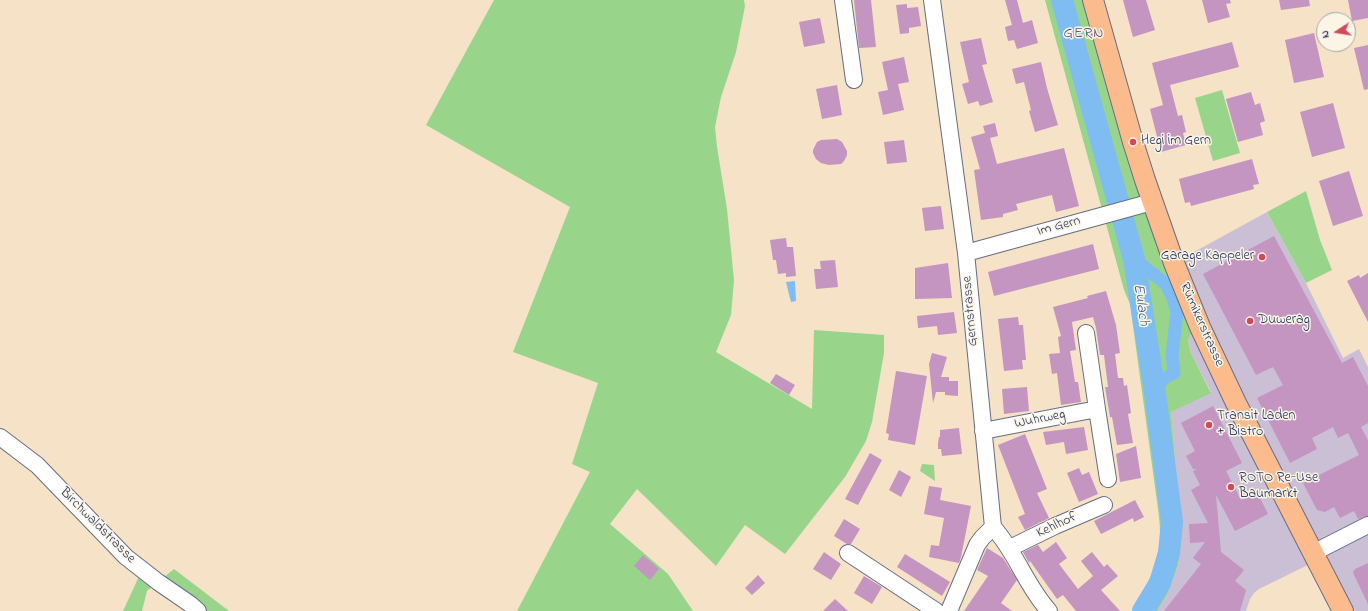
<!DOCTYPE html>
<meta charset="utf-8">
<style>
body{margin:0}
#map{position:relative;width:1368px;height:611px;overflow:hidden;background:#f5e2c7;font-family:"Indie Flower",sans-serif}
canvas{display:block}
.north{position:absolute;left:1316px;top:12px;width:40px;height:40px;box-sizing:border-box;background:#fcf5e5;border:1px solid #a2a6af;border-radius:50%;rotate:258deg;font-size:11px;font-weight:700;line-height:16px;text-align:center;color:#1b2f5e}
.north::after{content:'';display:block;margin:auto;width:14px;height:18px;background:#d1495b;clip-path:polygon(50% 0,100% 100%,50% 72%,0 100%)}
</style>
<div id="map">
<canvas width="1368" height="611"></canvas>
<div class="north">N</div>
</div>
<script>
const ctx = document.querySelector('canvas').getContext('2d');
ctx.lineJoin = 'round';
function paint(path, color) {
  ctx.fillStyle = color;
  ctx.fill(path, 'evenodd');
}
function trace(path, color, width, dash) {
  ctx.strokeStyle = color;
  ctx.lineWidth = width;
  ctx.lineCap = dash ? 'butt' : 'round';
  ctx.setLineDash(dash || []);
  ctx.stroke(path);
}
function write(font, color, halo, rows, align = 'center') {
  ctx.font = font + ' "Indie Flower",sans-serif';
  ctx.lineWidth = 3;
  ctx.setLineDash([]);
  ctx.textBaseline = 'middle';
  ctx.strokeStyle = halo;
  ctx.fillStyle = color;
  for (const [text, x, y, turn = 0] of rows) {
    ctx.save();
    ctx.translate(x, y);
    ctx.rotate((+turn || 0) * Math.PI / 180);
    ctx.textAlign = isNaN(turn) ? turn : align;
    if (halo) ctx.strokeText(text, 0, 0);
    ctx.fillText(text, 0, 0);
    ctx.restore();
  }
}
const industrial = new Path2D(`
 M1267,212l39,71 37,75 16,-9 9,18v244h-25l-25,-51 -59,29 -5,4 -4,6 -4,12h-89l10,-16 11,-29 4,-29 -11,-125 40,-20 -20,-39 -3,-12 4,-9 -18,-69z`);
const green = new Path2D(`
 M494,0h250l1,6 -9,46 -15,45 -6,30 2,20 10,62 7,71 -3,35 -15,37 96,57 2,-79 70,5v18l-12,69 -6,19 -21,36 -60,77 -40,-29 -29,41 -79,-77 -27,35 58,50 25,37h-176l73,-139 -18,-8 26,-81 -85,-31 57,-145 -144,-82z
 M1045,0h48l99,332 -4,9 3,12 20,40 -40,19 11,125 -4,29 -11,29 -10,16h-24c13,-23 27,-49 27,-77 0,-8 -1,-17 -2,-25l-28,-205 -6,-14z
 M1222,90l18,63 -27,8 -18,-63z
 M1306,191l14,49 12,30 -26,13 -39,-71z
 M922,464l12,1 1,16 -15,-10z
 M174,569l55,42h-31l-40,-29 -11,9 -5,20h-19l19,-41 16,12z`);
const water = new Path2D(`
 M795,281l1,20 -5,1 -5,-20z`);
const canal = new Path2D(`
 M1134,259l32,25 7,14 4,14 -5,43 2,18 -4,2
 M1154,386l10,-7`);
const river = new Path2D(`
 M1062,0l72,259 20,127 18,136 -3,31 -9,30 -17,28`);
const building = new Path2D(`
 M854,0h17l5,47 -17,1z
 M1005,0h12l6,23 9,-3 6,23 -21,6 -3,-9 -6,1 -3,-14 7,-2z
 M1123,0h23l9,30 -22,7z
 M1202,0h28l1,3 -5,1 4,13 -22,6z
 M1279,0h30l1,6 -29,4z
 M1348,0h20v18l-16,3z
 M907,4v4l11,-1 3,19 -12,2v5l-9,1 -4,-29z
 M820,18l5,25 -21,4 -5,-25z
 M1314,33l10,44 -30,6 -9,-43z
 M981,38l6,26 -5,1 11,37 -13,4 -2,-5 -10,3 -6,-20 7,-2 -9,-40z
 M1232,42l7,25 -69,18 8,31 4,-1 4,17 -3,1 3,12 -25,7 -11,-43 13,-4 -11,-42z
 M1368,45v44l-4,1 -10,-42z
 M904,57l5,25 -11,2 6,26 -21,5 -5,-23 10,-2 -6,-28z
 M1041,62l6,26 11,37 -23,7 -6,-21 2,-1 -7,-28 -8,2 -4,-15z
 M837,85l5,30 -20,4 -6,-30z
 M1251,92l4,13 5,-2 5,18 -5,2 3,12 -25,7 -12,-43z
 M1333,103l12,45 -33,9 -12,-45z
 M995,123l3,13 -8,2 7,26 67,-16 15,58 -23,6 -4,-17 -36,9 2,6 -15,4v3l-22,3 -7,-50 6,-1 -9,-32 14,-4 -2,-7z
 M837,139l5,3 5,9v4l-3,6 -3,3 -12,1 -8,-2 -5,-4 -3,-6v-3l4,-8 4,-2z
 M904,140l3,22 -20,2 -3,-22z
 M1252,159l7,25 -6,1 1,4 -63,17 -1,-4 -5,1 -6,-24z
 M1349,171l14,45 -30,10 -14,-45z
 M941,206l3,23 -19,2 -3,-23z
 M1274,236l68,127 11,-6 15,29v37l-7,4 7,13v76l-10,3 -4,-8 -14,7 -6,-11 -9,5 -8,-2 -14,-27 56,-28 -11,-22 -10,5 -5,-11 -21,11 5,11 -27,14 -33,-65 26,-13 -10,-18 -17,8 -53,-101z
 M786,238l1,9h6l3,29 -10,1v-4l-8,1 -2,-14h-3l-3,-20z
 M1093,244l6,25 -105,27 -6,-24z
 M835,260l3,27 -22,2 -2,-20h7l-1,-8z
 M948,263l4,35 -37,1v-31z
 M1368,273v49l-21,-41 12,-6 1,3z
 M1106,291l10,34 4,28 -5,1 3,24h5l1,8 3,-1 4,28 -3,1 5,29 -16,2 -5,-28h-2l-5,-30h3l-4,-32h-4l-4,-27 -3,-11 -21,5 4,28 -6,1 5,31h3l3,20 -20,3 -4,-32 -5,1 -3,-20 11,-1 -2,-16 3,-1 -8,-29 35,-9 -1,-2z
 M954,312l3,21 -19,2 -1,-9 -19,2 -1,-12z
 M1018,317l1,8h4l3,35h-4l1,9 -19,2 -6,-52z
 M932,353l15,4 -6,20h8v4h9v15l-13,-1v-3h-9l-3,11 -4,-39z
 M896,371l31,5 -12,69 -27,-5 1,-6 -3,-1z
 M776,374l19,11 -6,10 -19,-12z
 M1027,387l2,24 -25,3 -2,-25z
 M1213,406l29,57 -16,8 15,29 16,-8 11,22 -33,17 -19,-36 5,57 23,18 -9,11 11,9 -6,21h-76l37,-47 -8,-6 12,-16 -15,1 -1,-19 19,-1 -17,-33 9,-5 -7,-14 4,-2h-4l-7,-13 9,-5 -14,-28z
 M1084,427l4,23 -22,4 -2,-12 -18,3 -3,-13z
 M959,428l3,26 -20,2 -1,-7h-3v-6l1,-6h1v-7z
 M1025,434l22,55 -10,4 12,25 -24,12 -7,-13 7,-3 -27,-69z
 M1136,446l5,32 -21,4 -4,-28z
 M870,453l12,7 -24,45 -13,-6z
 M1079,468l3,7 7,-3 9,22 -19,8 -12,-29z
 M899,470l12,7 -10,20 -12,-7z
 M929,486l13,2 -2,12 31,6 -10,51 -2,6 -30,-6 2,-12 8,1 5,-28 -20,-4z
 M1135,500l9,17 -10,5 -1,-4 -32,16 -7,-13z
 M844,519l16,10 -9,15h-4l-13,-8z
 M1056,542l11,16 -8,6 19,25 15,-13 -12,-15 11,-9 12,15 3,-3 11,12 -17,14 19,21h-44l-13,-16 -6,4 -27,-38 -1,2 -6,-11 15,-7 5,7z
 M987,548l16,10 14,22 -16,23 11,8h-48l24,-35 -11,-6z
 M824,552l17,12 -10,16 -18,-11z
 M905,554l45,28 -8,14 -45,-29z
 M643,555l16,14 -9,11 -16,-14z
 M1368,563v41l-14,-29 -1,-3 2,-3z
 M758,575l7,8 -13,12 -7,-7z
 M864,576l18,11 -10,17 -18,-11z
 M835,599l13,12h-25z`);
const minor = new Path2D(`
 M843,0l11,80
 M932,0l34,253 27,274
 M966,253l186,-51
 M1086,333l11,76
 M983,431l114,-22 11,70
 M0,437l37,28 89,92 32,25 32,22 8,7
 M993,527c23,25 33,59 56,84
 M1010,548l45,-22 49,-21
 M848,553l88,58
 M1313,553l55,-28
 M949,611l28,-66 5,-7 11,-11`);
const major = new Path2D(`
 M1093,0l40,142 12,38 29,83 26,64 36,76 107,208`);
const markers = [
 [1133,142,4,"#d1495b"],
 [1262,257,4,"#d1495b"],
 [1250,321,4,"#d1495b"],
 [1209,425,4,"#d1495b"],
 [1231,487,4,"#d1495b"]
];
const poiNames = [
 ["Hegi im Gern",1141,142],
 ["Garage Kappeler",1254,257,"right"],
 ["Duwerag",1258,321],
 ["Transit Laden",1217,417],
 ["+ Bistro",1217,433],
 ["ROTO Re-Use",1239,479],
 ["Baumarkt",1239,495]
];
const streetNames = [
 ["Im Gern",1059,227,-15],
 ["Gernstrasse",971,311,-95],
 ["Rümikerstrasse",1201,325,66],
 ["Wuhrweg",1040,420,-11],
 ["Birchwaldstrasse",97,526,45],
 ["Kehlhof",1057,526,-25]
];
const neighbourhoodNames = [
 ["GERN",1084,35]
];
const waterNames = [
 ["Eulach",1140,305,82]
];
paint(industrial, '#cbbfd5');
paint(green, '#98d58a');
paint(water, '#7ebcf2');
trace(canal, '#7ebcf2', 13);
trace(river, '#7ebcf2', 22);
paint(building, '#c395c0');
trace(minor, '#676e83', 18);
trace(major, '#676e83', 22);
trace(minor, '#fff', 16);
trace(major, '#fbbb8c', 20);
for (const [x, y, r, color] of markers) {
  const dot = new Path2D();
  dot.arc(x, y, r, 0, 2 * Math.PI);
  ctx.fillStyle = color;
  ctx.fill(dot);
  trace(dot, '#fcf5e5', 1.5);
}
write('14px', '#1b2f5e', '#fcf5e5', poiNames, 'left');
write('14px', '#1b2f5e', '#fcf5e5', streetNames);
ctx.letterSpacing = '1px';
write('15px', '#565380', '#fcf5e5', neighbourhoodNames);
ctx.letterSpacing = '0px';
write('italic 15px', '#39598a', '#fcf5e5', waterNames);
</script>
